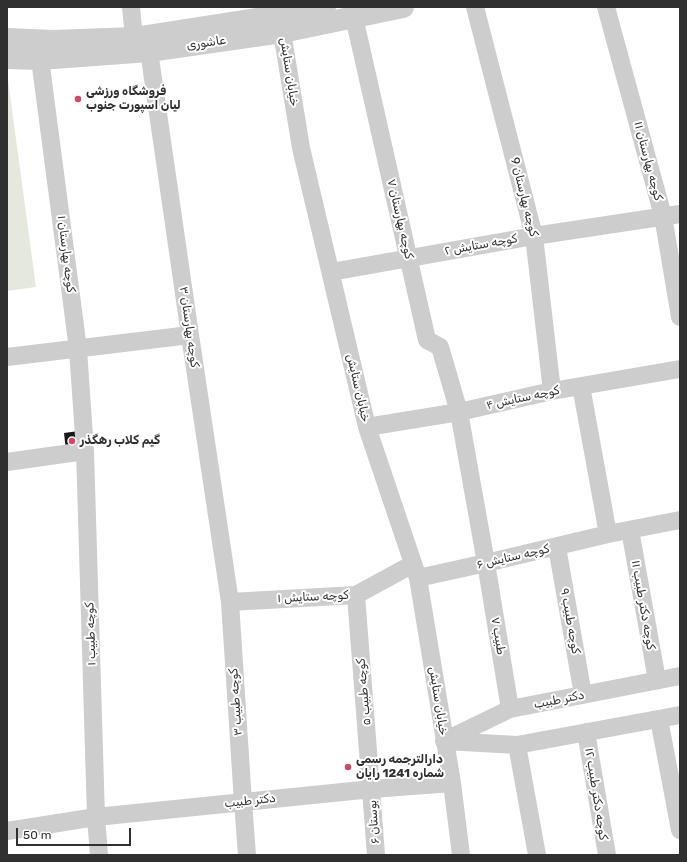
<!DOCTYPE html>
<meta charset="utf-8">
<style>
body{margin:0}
#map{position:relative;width:687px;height:862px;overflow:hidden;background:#fff;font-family:Rubik,sans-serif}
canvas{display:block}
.frame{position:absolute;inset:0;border:8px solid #303030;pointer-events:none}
.scale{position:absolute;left:16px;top:828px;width:115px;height:18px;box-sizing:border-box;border:2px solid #303030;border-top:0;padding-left:5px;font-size:12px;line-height:14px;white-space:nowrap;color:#303030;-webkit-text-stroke:3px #fff;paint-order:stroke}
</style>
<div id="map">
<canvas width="687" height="862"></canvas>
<div class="frame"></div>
<div class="scale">50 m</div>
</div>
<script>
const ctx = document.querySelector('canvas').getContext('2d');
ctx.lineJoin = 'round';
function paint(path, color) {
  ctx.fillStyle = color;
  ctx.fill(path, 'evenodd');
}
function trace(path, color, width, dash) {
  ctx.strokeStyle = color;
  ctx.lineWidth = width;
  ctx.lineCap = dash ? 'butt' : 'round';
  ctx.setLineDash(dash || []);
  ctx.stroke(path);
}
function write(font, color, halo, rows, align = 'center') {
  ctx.font = font + ' Rubik,Cairo,sans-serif';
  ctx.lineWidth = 4;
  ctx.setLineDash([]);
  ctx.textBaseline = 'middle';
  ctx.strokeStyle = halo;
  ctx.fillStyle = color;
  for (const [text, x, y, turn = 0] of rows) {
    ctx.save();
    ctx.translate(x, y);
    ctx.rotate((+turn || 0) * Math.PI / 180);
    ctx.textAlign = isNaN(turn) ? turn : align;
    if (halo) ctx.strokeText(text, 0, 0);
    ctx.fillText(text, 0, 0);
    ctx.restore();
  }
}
const green = new Path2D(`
 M7,80h1l28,207 -29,4z`);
const building = new Path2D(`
 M79,431l1,18 -14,2 -2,-18z`);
const minor = new Path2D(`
 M131,7l3,31
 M475,7l59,229 18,155
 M606,7l57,209 17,101
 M354,17l73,323 13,7 19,65 27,151 24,146
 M282,32l19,116 66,279 51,151 34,205 9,72
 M149,51l41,284 40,267 13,200 4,53
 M40,59l38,290 7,102 11,366 3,38
 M331,272l203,-36 146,-22
 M7,357l183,-22
 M581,386l27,148
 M367,427l92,-15 93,-21 128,-22
 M7,462l78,-11
 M630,530l27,150
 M557,547l26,148
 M418,578l68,-15 122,-29 72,-14
 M356,595l20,260
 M230,602l126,-7 57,-31
 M659,719l21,111
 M586,732l21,123
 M444,741l66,-32 170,-33
 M445,741l72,4 163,-30
 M517,745l20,110
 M7,831l89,-14 276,-28 80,-6`);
const tertiary = new Path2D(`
 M7,39l46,2 81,-3 154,-24 37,-7
 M7,58l33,1 109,-8 133,-19 121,-25`);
const markers = [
 [78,99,4,"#d24865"],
 [72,441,4,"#d24865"],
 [348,767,4,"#d24865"]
];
const streetNames = [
 ["عاشوری",206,43,-8],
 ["خیابان ستایش",289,72,81],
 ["کوچه بهارستان ۱۱",648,161,75],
 ["کوچه بهارستان 9",524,197,76],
 ["کوچه بهارستان ۷",400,219,77],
 ["کوچه ستایش ۲",481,245,-10],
 ["کوچه بهارستان ۱",66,254,83],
 ["کوچه بهارستان ۳",189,327,82],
 ["خیابان ستایش",358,388,77],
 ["کوچه ستایش ۴",523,398,-12],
 ["کوچه ستایش ۶",513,557,-13],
 ["کوچه ستایش ۱",313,597,-3],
 ["کوچه دکتر طبیب ۱۱",643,605,80],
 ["کوچه طبیب ۹",570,621,80],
 ["کوچه طبیب ۱",91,634,-92],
 ["طبیب ۷",498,636,81],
 ["کوچه طبیب ۵",364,692,-95],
 ["دکتر طبیب",559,700,-11],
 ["خیابان ستایش",438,701,81],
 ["کوچه طبیب ۳",236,702,-94],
 ["کوچه دکتر طبیب ۱۲",596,794,81],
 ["دکتر طبیب",250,801,-6],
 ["بوستان ۶",374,822,-94]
];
const poiNames = [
 ["فروشگاه ورزشی",86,92],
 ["لیان اسپورت جنوب",86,106],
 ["گیم کلاب رهگذر",80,441],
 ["دارالترجمه رسمی",356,760],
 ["شماره 1241 رایان",356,774]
];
paint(green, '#e5e9dd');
paint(building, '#171717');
trace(minor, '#cdcdcd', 18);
trace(tertiary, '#cdcdcd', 22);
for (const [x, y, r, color] of markers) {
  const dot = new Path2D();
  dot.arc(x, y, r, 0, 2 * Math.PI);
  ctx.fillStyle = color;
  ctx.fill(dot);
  trace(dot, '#fff', 1.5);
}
write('12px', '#303030', '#fff', streetNames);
write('bold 12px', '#303030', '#fff', poiNames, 'left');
</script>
